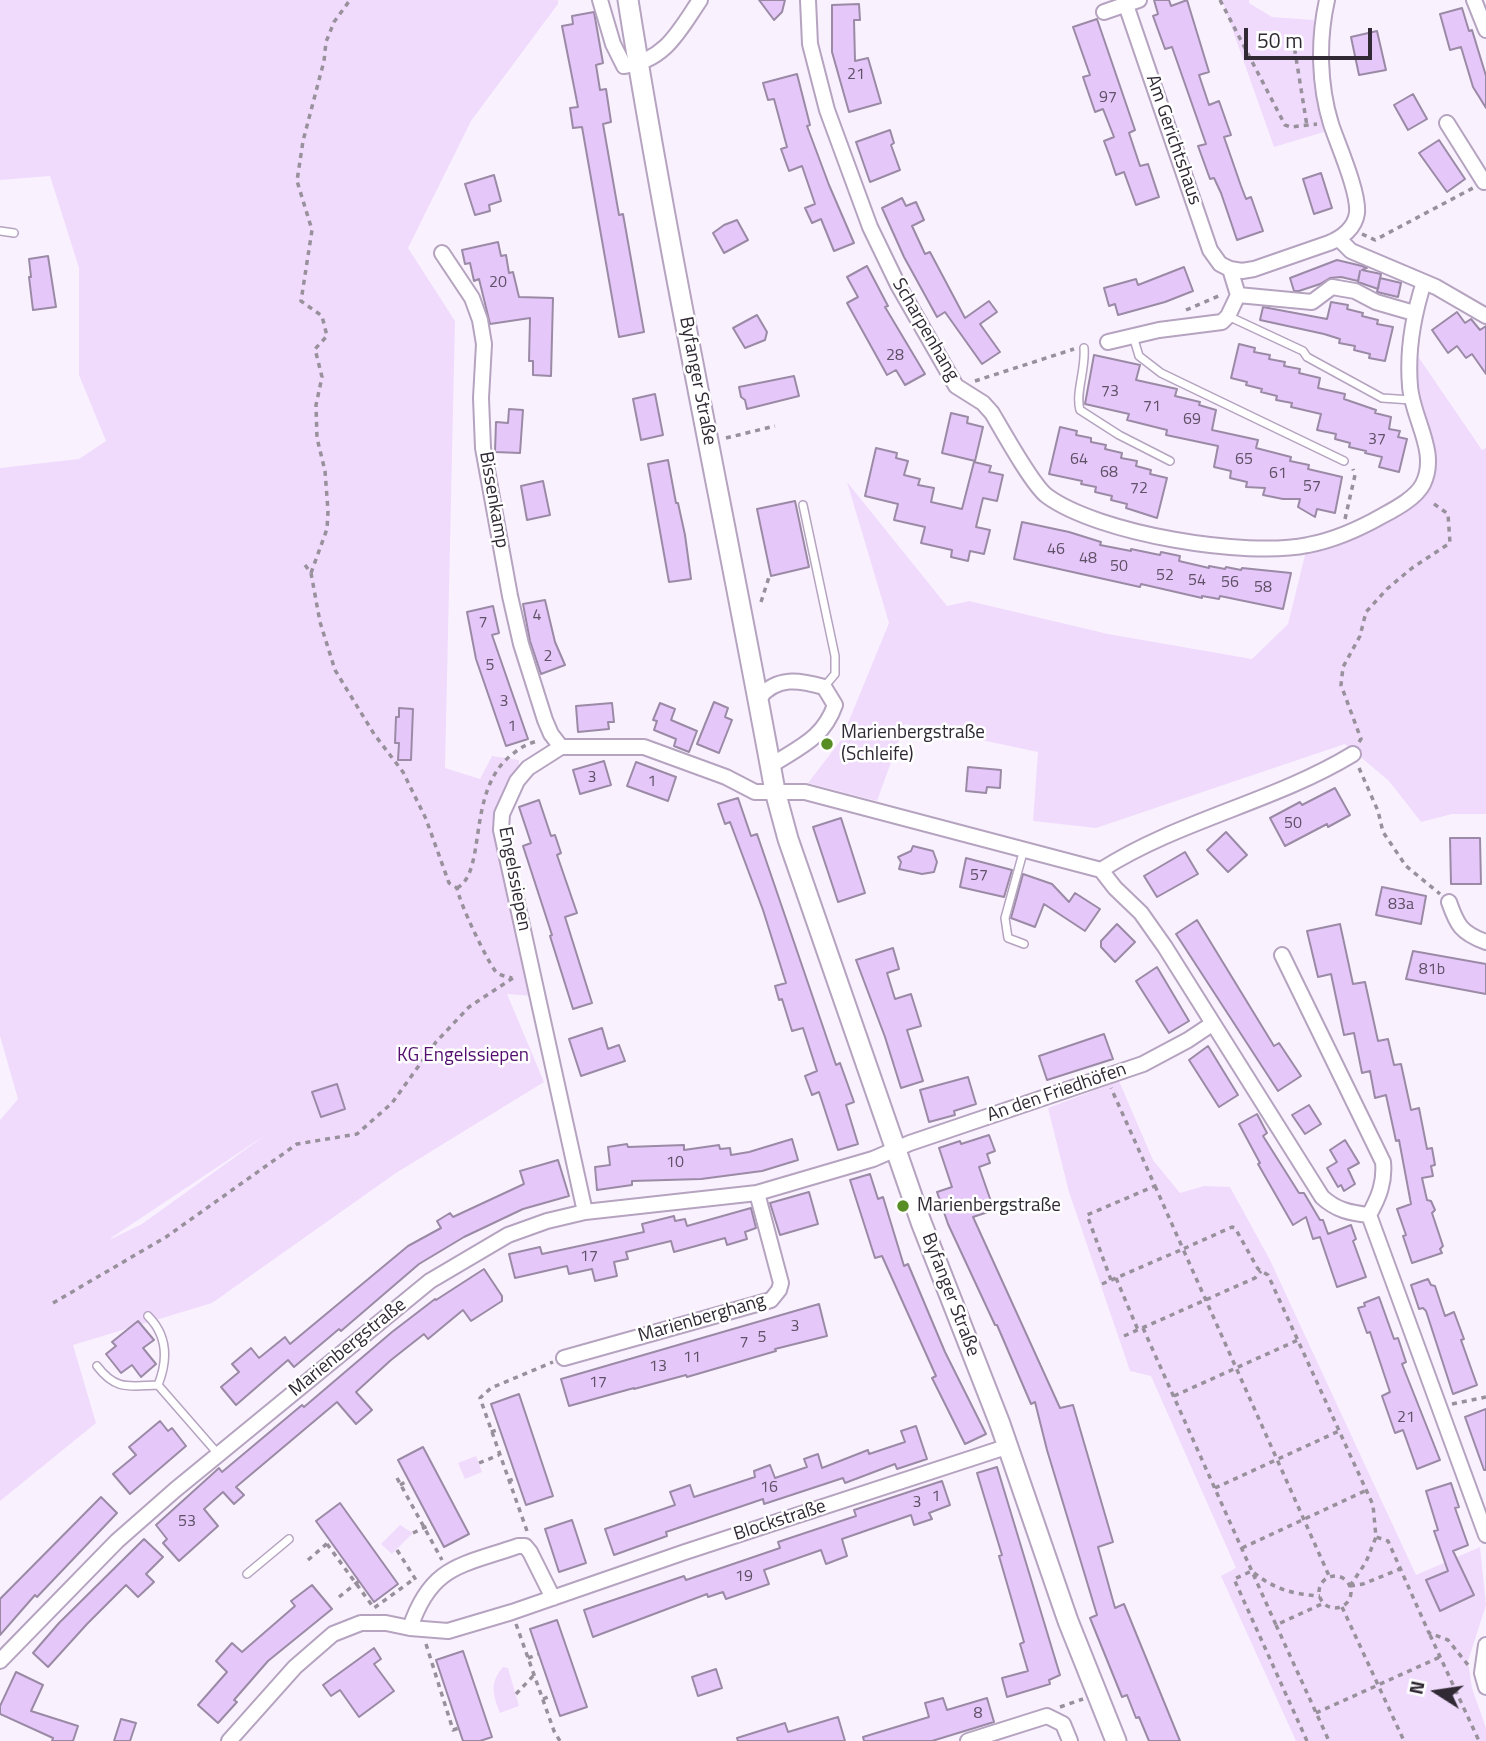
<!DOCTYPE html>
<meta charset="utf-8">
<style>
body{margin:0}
#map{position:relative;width:1486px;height:1741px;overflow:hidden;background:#f9f2fe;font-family:"Titillium Web",sans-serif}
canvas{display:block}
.north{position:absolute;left:1402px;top:1657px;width:70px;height:70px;-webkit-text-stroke:5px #fff;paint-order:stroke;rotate:282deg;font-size:19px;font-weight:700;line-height:28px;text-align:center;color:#312a35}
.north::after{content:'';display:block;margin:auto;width:24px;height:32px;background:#312a35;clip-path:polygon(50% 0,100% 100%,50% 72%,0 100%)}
.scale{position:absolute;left:1244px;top:28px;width:128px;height:32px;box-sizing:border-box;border:4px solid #312a35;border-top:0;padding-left:9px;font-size:21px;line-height:24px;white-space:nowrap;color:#312a35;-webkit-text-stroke:5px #fff;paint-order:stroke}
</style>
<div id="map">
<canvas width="1486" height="1741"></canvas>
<div class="north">N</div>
<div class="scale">50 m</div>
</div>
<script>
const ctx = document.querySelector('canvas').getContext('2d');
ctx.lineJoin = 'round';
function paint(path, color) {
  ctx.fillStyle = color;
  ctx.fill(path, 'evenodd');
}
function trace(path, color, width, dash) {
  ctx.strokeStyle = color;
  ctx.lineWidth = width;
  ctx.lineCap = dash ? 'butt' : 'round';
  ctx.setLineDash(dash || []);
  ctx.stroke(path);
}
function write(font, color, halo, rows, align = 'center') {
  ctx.font = font + ' "Titillium Web",sans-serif';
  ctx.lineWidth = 5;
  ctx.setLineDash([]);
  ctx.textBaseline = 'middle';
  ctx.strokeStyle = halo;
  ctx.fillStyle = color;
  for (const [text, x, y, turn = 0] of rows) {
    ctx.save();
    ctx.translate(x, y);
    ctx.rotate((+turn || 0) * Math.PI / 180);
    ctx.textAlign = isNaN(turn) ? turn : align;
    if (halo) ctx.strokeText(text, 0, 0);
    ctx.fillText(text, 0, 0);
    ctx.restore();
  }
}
const green = new Path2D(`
 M0,0h558v4l-87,117 -63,127 47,73 -10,447 35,11 12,-23 27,4 -1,14 -20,62 34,160 -25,-2 37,88 -148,91 -184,130 -139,42 23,78 -96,78v-381l18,-21 -18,-63v-568l79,-9 27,-18 -27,-66v-107l-29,-92 -50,4zM267,1134l-125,90 -31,15v-1z
 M1222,0h27v3l23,14 42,3c-3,38 1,75 10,112l-50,15z
 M1415,352l67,98 4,-2v366h-34l-31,8 -32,-41 -44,-37 -249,84 -63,-7 5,-69 -133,-28 -28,77 -69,-18 33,-43 48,-117 -42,-141 100,124 22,-5 139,33 144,25 36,-35 18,-73c28,-7 57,-14 82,-30 13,-9 26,-22 38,-32l-9,-88z
 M1119,1081l34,79 27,33 24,-7 26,1 40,73 146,315 64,-28 6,58 -18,56 4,27 14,40v13h-190l-75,-165 15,-8 -85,-192 -21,-5 -61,-179 -21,-84z
 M476,1456l6,16 -17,7 -7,-16z
 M400,1525l13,8 -21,21 -11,-10z
 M503,1667l5,1 11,38 -19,7c-7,-18 -11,-30 3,-46z`);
const building = new Path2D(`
 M759,0h26l-3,12 -8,8z
 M1154,0h15l2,6 16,-6 22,72 -10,3 10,30 10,-4 12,34 -7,2 17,49 5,13 5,-2 12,34 -26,9 -16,-47 -7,-15 -4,1 -12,-33 8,-2 -34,-97 -7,2 -12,-33 5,-2z
 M859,4l1,16h-6l1,41 13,-3 13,45 -32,9 -17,-60v-47z
 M1462,8l7,23 3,-1 14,46v32l-13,-21 -12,-40 -11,3 -10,-36z
 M594,12l9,51 -7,2 4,25 6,-1 5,33 -8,2 16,91 4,-1 21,118 -25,5 -37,-210 -9,1 -3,-20 8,-1 -16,-81 11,-2 -1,-8z
 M1097,19l38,111 -6,3 11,33 8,-2 11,33 -23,8 -12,-33 -8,3 -6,-18 -6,-16 10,-4 -11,-28 -8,3 -12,-35 7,-2 -17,-48z
 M1377,31l9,39 -27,5 -8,-38z
 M797,74l13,51 -3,1 22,59 25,58 -20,8 -13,-32 -9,4 -7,-15 10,-4 -13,-38 -13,5 -8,-22 6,-2 -13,-48 -6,1 -5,-17z
 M1413,94l14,25 -19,11 -14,-25z
 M890,130l4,13 -3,2 9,25 -30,12 -14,-40z
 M1439,140l26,39 -18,13 -28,-39z
 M1321,173l11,35 -18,6 -11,-35z
 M494,175l7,26 -12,4 1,6 -15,4 -10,-31z
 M902,198l4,8 10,-4 8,18 -12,6 13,28 5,-2 35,66 24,-17 8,11 -17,12 20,28 -18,12 -37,-52 -8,5 -33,-60 -22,-49z
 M737,220l11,20 -24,13 -11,-20 11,-8z
 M498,242l3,14 5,-1 3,18 4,-1 6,25 34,1 -2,78 -18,-1v-14h-4l1,-43 -40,6 -11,-45 -5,2 -4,-18 -5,1 -3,-14z
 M48,256l8,51 -23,3 -4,-33h2l-2,-18z
 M1337,260l25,6 5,2 -5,2 19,4 -3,15 -20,-7 2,-11 -2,10 -17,-4 -11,1 -10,6 -21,7h-5l-4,-13z
 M867,266l21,40 -3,1 40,67 -20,11 -9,-15 -9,5 -40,-72 11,-6 -11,-20z
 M1184,267l9,24 -28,11 -47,13 -3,-11 -6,2 -5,-18 32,-9 2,6z
 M1380,278l21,5 -3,14 -21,-5z
 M1331,302l17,3 -1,4 16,4 -1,3 16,4 -1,4 16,3 -8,34 -16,-3 1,-4 -16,-4 1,-4 -16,-3 1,-4 -16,-5 -64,-14 3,-13 64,12z
 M1457,312l8,11 6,-4 9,11 6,-4v48l-14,-20 -6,4 -9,-12 -9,7 -16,-23z
 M757,315l10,17 -2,8 -20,8 -12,-20z
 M1239,344l16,4 -1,4 16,3 -1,4 16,3 -1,4 16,3 -1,4 21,5 -2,10 27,6 -1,5 32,11 -1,3 16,4 -2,12 11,2 -2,6 9,2 -8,33 -20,-5 3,-10 -17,-4 1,-2 -17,-4 1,-4 -15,-4 1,-5 -19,-4 4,-16 -30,-7 1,-4 -16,-3 1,-4 -16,-4 1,-3 -16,-4 1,-3 -16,-4z
 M1094,355l46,10 -4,15 41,9 -2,7 25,6 -1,3 17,5 -4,20 46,10 -2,8 35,9 -1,4 19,4 -1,4 34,8 -7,36 -18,-4 -2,8 -17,-10 2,-8h-17l-20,-4 2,-7 -19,-1 1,-5 -17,-4 1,-7 -17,-4 4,-21 -52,-11 1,-5 -40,-10 2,-6 -44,-10z
 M794,376l5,20 -52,13 -2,-9 -4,-3 -2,-10z
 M655,394l8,41 -22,5 -8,-41z
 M509,409l14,1 -3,43 -25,-1 1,-30 12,1z
 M951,413l17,4 -1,6 16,4 -8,34 -33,-8z
 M1060,427l17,4 -1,4 15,3v4l15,3 -1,4 17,4 -1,5 16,3 -1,5 15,4 -1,4 17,4 -10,40 -31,-10 1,-4 -16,-4 1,-4 -17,-4 1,-5 -15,-3 1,-3 -33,-7z
 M876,448l21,5 -1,5 12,3 -4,14 16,4 -2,6 16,3 -3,14 31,7 12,-47 17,4 -2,6 14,3 -6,26 -14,-3 -7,29 14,3 -6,24 -14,-3 -2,10 -17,-4 1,-7 -31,-7 4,-16 -31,-7 4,-16 -33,-8z
 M668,460l8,43h2l7,32 6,44 -22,3 -21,-118z
 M543,481l7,34 -23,5 -6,-34z
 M795,501l14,66 -38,9 -14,-67z
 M1022,522l47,10 32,10 -1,3 31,6v-2l29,6 1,-3 19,4 -1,5 30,7v-2l16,3 1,-2 15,3 1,-2 49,5 -8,36 -63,-13 -1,3 -17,-3v2l-61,-14 -1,3 -126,-28z
 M545,600l10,42 10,23 -24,9 -11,-33 -7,-37z
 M493,606l6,27 -7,2 36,104 -22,7 -30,-87 -9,-47z
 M714,702l14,6 -3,9 7,3 -13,33 -22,-9z
 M612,703l2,19h-6l1,7 -31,3 -2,-26z
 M660,703l15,6 -4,11 26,11 -8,21 -15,-6 2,-7 -22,-9 3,-9 -4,-1z
 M399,708l14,1 -2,51h-13l1,-17h-4l1,-26h3z
 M604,761l7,24 -31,9 -7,-24z
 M636,762l40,15 -8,24 -41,-15z
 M968,767l33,3 -1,18 -13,-1 -1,6 -20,-2z
 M1335,788l15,27 -22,12 -1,-3 -42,22 -15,-28 30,-16 2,3z
 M738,798l13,38 6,-2 79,231 4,-2 14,39 -8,3 12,39 -20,6 -19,-58 -7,3 -7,-19 12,-5 -14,-43 -11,3 -10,-32 -3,1 -4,-14 11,-3 -23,-73 -33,-88 -5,2 -7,-20z
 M539,800l12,36 4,-1 6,18 -4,2 20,58 -12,4 27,86 -19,6 -23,-73 2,-1 -29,-89 8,-3 -12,-36z
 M841,818l24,75 -27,9 -25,-75z
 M1226,832l21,23 -19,17 -21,-22z
 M1450,838h30l1,46h-30z
 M913,846l20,5 4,11 -3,10 -12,2 -23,-5 2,-7 -3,-5 13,-6z
 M1185,852l13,22 -41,23 -13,-21z
 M966,858l46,12 -8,27 -44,-10z
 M1023,874l29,10 17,18 6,-9 25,16 -15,22 -41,-27 -9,23 -24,-9z
 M1382,887l44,9 -5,28 -45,-9z
 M1197,920l77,126 5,-3 22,33 -23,15 -102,-157z
 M1117,924l18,18 -20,20 -14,-15v-6z
 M1340,924l13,60 12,-2 13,59 10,-2 6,26 7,-1 10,46 8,-2 8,41 5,-1 3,17 -4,1 2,10 -11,2 5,22 4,1 4,9 -3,3 11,33 -3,3 2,4 -30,10 -9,-27 3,-1 -9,-26 14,-5 -12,-64 -3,1 -10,-46 -11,3 -5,-27 -8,2 -8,-40 -10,2 -13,-61 -13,3 -11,-46z
 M893,948l6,21 -12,4 8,26 16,-5 10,32 -14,4 16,51 -22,7 -16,-51 -29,-77z
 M1413,951l73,13v30l-80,-15z
 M1157,967l32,54 -20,12 -33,-52z
 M602,1028l6,21 11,-4 6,16 -44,15 -12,-37z
 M1104,1034l9,25 -66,21 -8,-24z
 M1208,1046l30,49 -19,12 -30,-47z
 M968,1077l8,27 -22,7 1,4 -26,7 -9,-32z
 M337,1084l8,25 -24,8 -9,-25z
 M1309,1105l12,19 -16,10 -13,-19z
 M1257,1114l10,19 -4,3 36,57h5l16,27h3l5,14 23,-9 5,14 -3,2 13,36 -29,10 -17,-50 -7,2 -7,-22 -13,8 -35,-61 2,-1 -21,-39z
 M989,1135l6,16 -8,3 3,9 -11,4 15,43 -21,7 87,191 13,-3 40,137 -15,5 17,61 9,-4 56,137h-31l-10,-24 -3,1 -9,-23 -5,2 -32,-79 7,-3 -50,-165 -12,-48 -4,2 -34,-79h-2l-47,-101 -11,-32 15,-5 -13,-39 21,-7 1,3z
 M792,1139l6,21 -36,11 -61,8 -69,2v4l-35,5 -2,-23 15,-2 -2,-18 19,-3 1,3 56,-2v5l35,-5 1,4 10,-1 1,7 18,-3z
 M1345,1140l14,23 -11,6 7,15 -11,7 -3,-6 -3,2 -11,-19 10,-6 -7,-12z
 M558,1160l11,36 -46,13 -59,28 -45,27 -78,67 -2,-2 -45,38 -6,-7 -52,45 -15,-18 18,-15 -7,-8 19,-16 8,10 26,-21 5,7 118,-98 33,-18 -4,-7 13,-8 3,4 71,-33 -4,-13z
 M870,1174l8,25 5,-2 21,69 4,-2 37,88 41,82 -21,10 -33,-66 4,-2 -54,-120 -7,2 -25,-78z
 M809,1192l9,32 -38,11 -10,-32z
 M751,1208l5,20 -11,4 2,7 -20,6 -2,-7 -51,14 -3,-11 -45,11 2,7 -14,3 3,14 -22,5 -3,-12 -23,5 -2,-8 -52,12 -6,-24 31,-7 2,7 102,-22 -2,-8 32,-8 1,5 10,-2 2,7z
 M484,1269l18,27v5l-31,20 -8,-11 -35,29 -4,-5 -33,26 -35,32 16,18 -16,14 -19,-22 -101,85 8,8 -10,9 -11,-12 -19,17 14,17 -39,35 -16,-18 4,-4 -11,-14 63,-57 3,4 80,-67 2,2 88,-75 43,-33 1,1z
 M1428,1279l3,6 4,1 10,30 9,-4 10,27 -3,1 16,45 -24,9 -27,-83 -3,-3 -4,1 -8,-24z
 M1379,1297l15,42 4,-1 8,24 -4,2 38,96 -23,9 -14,-39 -8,3 -13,-37 8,-4 -20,-60 -3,1 -9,-25 7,-2 -1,-3z
 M819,1304l8,32 -52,13 1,2 -89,26 -1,-2 -52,14v-1l-65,18 -8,-27z
 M138,1321l16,19 -11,8 13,16 -15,13 -9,-12 -11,8 -15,-19 10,-8 -4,-4z
 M519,1394l34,102 -27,9 -35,-101z
 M1486,1409v61h-2l-19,-53z
 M160,1421l8,10 4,-3 14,18 -56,48 -17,-20 23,-19 -7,-8z
 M916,1426l11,33 -30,10 -2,-5 -50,19 -2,-5 -79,26 -1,-5 -97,33 1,4 -53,19 -9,-26 70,-24 -5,-13 20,-7 4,12 61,-20 -1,-6 16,-6 5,13 32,-11 -3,-8 14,-5 4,14 46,-18 1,4 36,-12 -4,-11z
 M423,1447l46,87 -25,13 -46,-87z
 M997,1467l63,208 -11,5 1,4 -43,13 -5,-19 26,-7 -8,-27 4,-2 -25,-86 3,-1 -25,-82z
 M942,1481l8,24 -21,8 3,6 -18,6 -3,-10 -69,24 5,17 -21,8 -5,-14 -57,20 5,14 -43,15 -3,-7 -15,5 -1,-3 -114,43 -9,-27 100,-34 2,4 94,-32 -2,-6 78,-26 -2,-6z
 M1451,1483l8,24 -4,1 13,37 -15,6 21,44 -34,16 -14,-31 22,-9 -14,-40 4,-1 -12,-39z
 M101,1497l16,16 -80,84 -2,-2 -35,40v-36z
 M340,1503l58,81 -24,18 -58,-81z
 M572,1520l14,43 -27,9 -14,-43z
 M144,1539l19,18 -17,17 8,8 -16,15 -12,-12 -39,39 -39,43 -15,-14 26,-30z
 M312,1585l20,24 -64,52 -34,39 3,2 -19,21 -20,-18 29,-33 -11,-11 16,-18 10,9 53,-46 -4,-5z
 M557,1620l30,87 -27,9 -30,-87z
 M374,1648l7,11 -7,5 20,27 -35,26 -19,-27 -9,6 -8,-11z
 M463,1651l29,86 -12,4h-17l-27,-81z
 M716,1669l6,19 -24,8 -6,-19z
 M16,1672l27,13 -12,26 47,15 -5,15h-21l1,-3 -53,-24v-8z
 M943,1698l4,12 40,-12 7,24 -62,19h-68l-1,-4 66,-20 -4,-14z
 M838,1717l7,24h-107l-1,-3 48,-15 3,9z
 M121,1719l15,4 -6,18h-16z`);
const path = new Path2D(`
 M1220,0l65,125 6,2 26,-3
 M1293,39l14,87
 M1362,234l13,6 98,-52
 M1186,310l35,-15
 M975,381l99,-32
 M726,438l49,-12
 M1345,519l10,-44 -2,-6
 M305,565l6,8 9,49 15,48 39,64 29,38 23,47 23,64 8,5c2,14 30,73 39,84 5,4 10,4 16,6
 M311,573l16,-44 1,-18 -3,-40 -8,-33 -1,-33 6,-28 -7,-28 12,-13 -5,-20 -21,-15 11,-71 -15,-49 6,-40 21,-80 2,-19 8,-20 16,-22
 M761,602l8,-25
 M1359,742l2,-3 -20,-54 2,-18 17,-31 6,-24 21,-23 25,-21 38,-25 -2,-29 -18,-13
 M1359,768l19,43 5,21 23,34 34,28
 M457,888c31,-17 8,-100 57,-135 7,-6 15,-10 24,-12
 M1155,1186l28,63 49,-22 3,1 23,41 10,6 105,230 3,32 12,4 41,92 19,7 20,25
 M1116,1278l22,52
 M1111,1280l-24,-65 68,-29 -44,-98
 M1102,1284l81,-35 147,329
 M53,1303l113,-66 131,-93 60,-10 35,-31 44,-61 33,-35 44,-29
 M1143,1328l133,297 48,-22
 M1124,1336l131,-58 6,-7
 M1174,1396l124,-56
 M1452,1404l34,-7
 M491,1432l9,-3
 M479,1463l20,-8
 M397,1478l45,82
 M508,1481l9,-3
 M400,1485l9,-5
 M1215,1488l124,-57
 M527,1531l-47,-133 11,-10 62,-26
 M413,1533l19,-9
 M327,1544l47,64 40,-29
 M1242,1548l125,-58
 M397,1550l19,30
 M308,1560l22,-19
 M1319 1592a16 16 0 1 1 32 0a16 16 0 1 1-32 0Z
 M1350,1586l16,-24 10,-25
 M1350,1586l13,-2 37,-15
 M339,1597l20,-16
 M1342,1607l62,134
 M516,1624l38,107 6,10
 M1276,1625l53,116
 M1430,1635l49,106
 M426,1644l27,86 6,-2
 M528,1658l11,-4
 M516,1694l18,-19
 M543,1699l10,-4
 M1060,1707l23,-8
 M1316,1713l124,-56
 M1307,1741l-73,-162 18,-8c21,18 40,23 68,25`);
const lane = new Path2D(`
 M0,231l14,2
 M1228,316l75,35 4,6 75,41 29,2
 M1133,336l6,20 22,17 183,88
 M1084,348c2,21 -9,45 -4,62l39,25 51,26
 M803,505l32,151v18l-11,13
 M1024,849l-19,69 3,20 16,6
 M148,1316c20,20 20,44 10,69
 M97,1366c19,25 32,20 61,19l61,70
 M247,1574l42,-35`);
const street = new Path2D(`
 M600,0l13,44 11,22c41,-5 55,-35 76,-66
 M808,0l2,44 17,66 43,117 28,58 58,101 27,17 9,10c10,17 41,73 55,83 52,38 199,62 261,49 27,-5 51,-16 74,-29 13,-7 34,-18 41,-32 16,-32 -11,-66 -13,-98 -3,-35 3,-70 14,-104
 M1474,0l12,30
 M1126,5l84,245 10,14 10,5
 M1104,12l35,-12
 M1447,123l37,59 2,-1
 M1339,239l12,12 85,36 50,29
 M442,253l30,45 8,22 4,24 -3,54 2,50 27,148 11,48 24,76 6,14 10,13
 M1238,295l74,7 20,-15 23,4 21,11 38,11
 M1108,342l51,-12 63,-8 6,-6 10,-21 -8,-26 12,2 12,-2 75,-26c13,-5 26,-15 28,-30 2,-21 -19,-68 -26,-89 -12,-39 -13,-84 -4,-124
 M759,698c18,-22 40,-18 65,-11l11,18c-12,34 -36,42 -65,61
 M1101,870c78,-50 173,-68 252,-116
 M1449,902c8,23 12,31 37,40
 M1282,955l101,207c2,20 -4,35 -14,53
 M585,1212l-84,-382 1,-16 15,-33 11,-13 33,-21h83l82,30 29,15h50l296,78 14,18 26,25 24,34 157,250c14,13 28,16 47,18l117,320
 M564,1358l207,-58 8,-10 2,-7 -24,-90
 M410,1628c21,-63 51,-62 108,-82h7l5,6 23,46
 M1486,1645l-4,28 4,14
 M0,1661l117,-120 58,-51 255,-209 78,-46 39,-14 38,-9 172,-19 116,-34 37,-16 233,-79 45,-24 24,-16
 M229,1741l66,-74 38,-33 28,-11h25l24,5 38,3 64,-19 173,-60 324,-106
 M968,1741l79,-25 16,8 7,17`);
const secondary = new Path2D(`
 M628,0c42,265 99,527 147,791l13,48 133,383 79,202 68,197 48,120`);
const markers = [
 [827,744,7,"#588c24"],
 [903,1206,7,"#588c24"]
];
const numberNames = [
 ["21",856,75],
 ["97",1108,98],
 ["20",498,283],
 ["28",895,356],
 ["73",1110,392],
 ["71",1152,407],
 ["69",1192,420],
 ["37",1377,440],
 ["64",1079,460],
 ["65",1244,460],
 ["68",1109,473],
 ["61",1278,474],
 ["57",1312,487],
 ["72",1139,489],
 ["46",1056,550],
 ["48",1088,559],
 ["50",1119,567],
 ["52",1165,576],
 ["54",1197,581],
 ["56",1230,583],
 ["58",1263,588],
 ["4",537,616],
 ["7",483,623],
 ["2",548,657],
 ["5",490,666],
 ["3",504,702],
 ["1",512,727],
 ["3",592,778],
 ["1",652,782],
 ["50",1293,824],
 ["57",979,876],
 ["83a",1401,905],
 ["81b",1432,970],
 ["10",675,1163],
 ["17",589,1257],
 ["3",795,1327],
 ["5",762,1338],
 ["7",744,1343],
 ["11",692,1358],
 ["13",658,1367],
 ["17",598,1383],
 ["21",1406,1418],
 ["16",769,1488],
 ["1",936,1497],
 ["3",917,1503],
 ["53",187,1522],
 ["19",744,1577],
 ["8",978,1714]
];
const streetNames = [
 ["Am Gerichtshaus",1173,140,71],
 ["Scharpenhang",925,330,60],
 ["Byfanger Straße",697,381,79],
 ["Bissenkamp",493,500,80],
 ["Engelssiepen",514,879,79],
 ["An den Friedhöfen",1057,1093,-19],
 ["Byfanger Straße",950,1295,69],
 ["Marienberghang",702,1319,-16],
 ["Marienbergstraße",348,1348,-39],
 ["Blockstraße",780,1521,-18]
];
const poiNames = [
 ["Marienbergstraße",841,733],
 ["(Schleife)",841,755],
 ["Marienbergstraße",917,1206]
];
const parkNames = [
 ["KG Engelssiepen",463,1056]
];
paint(green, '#f0dbfd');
paint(building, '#e6c7f9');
trace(building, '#9b8aa6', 2);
trace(lane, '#b5a3c0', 10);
trace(street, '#b5a3c0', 18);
trace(secondary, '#b5a3c0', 23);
trace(path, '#98919c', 3.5, [5, 5]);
trace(lane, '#fff', 7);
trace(street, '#fff', 14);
trace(secondary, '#fff', 19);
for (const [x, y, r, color] of markers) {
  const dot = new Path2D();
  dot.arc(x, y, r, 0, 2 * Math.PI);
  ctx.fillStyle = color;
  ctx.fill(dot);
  trace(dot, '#fff', 2.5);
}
write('16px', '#5e5166', null, numberNames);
write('19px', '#312a35', '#fff', streetNames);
write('19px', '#312a35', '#fff', poiNames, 'left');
write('19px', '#530e70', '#fff', parkNames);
</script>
